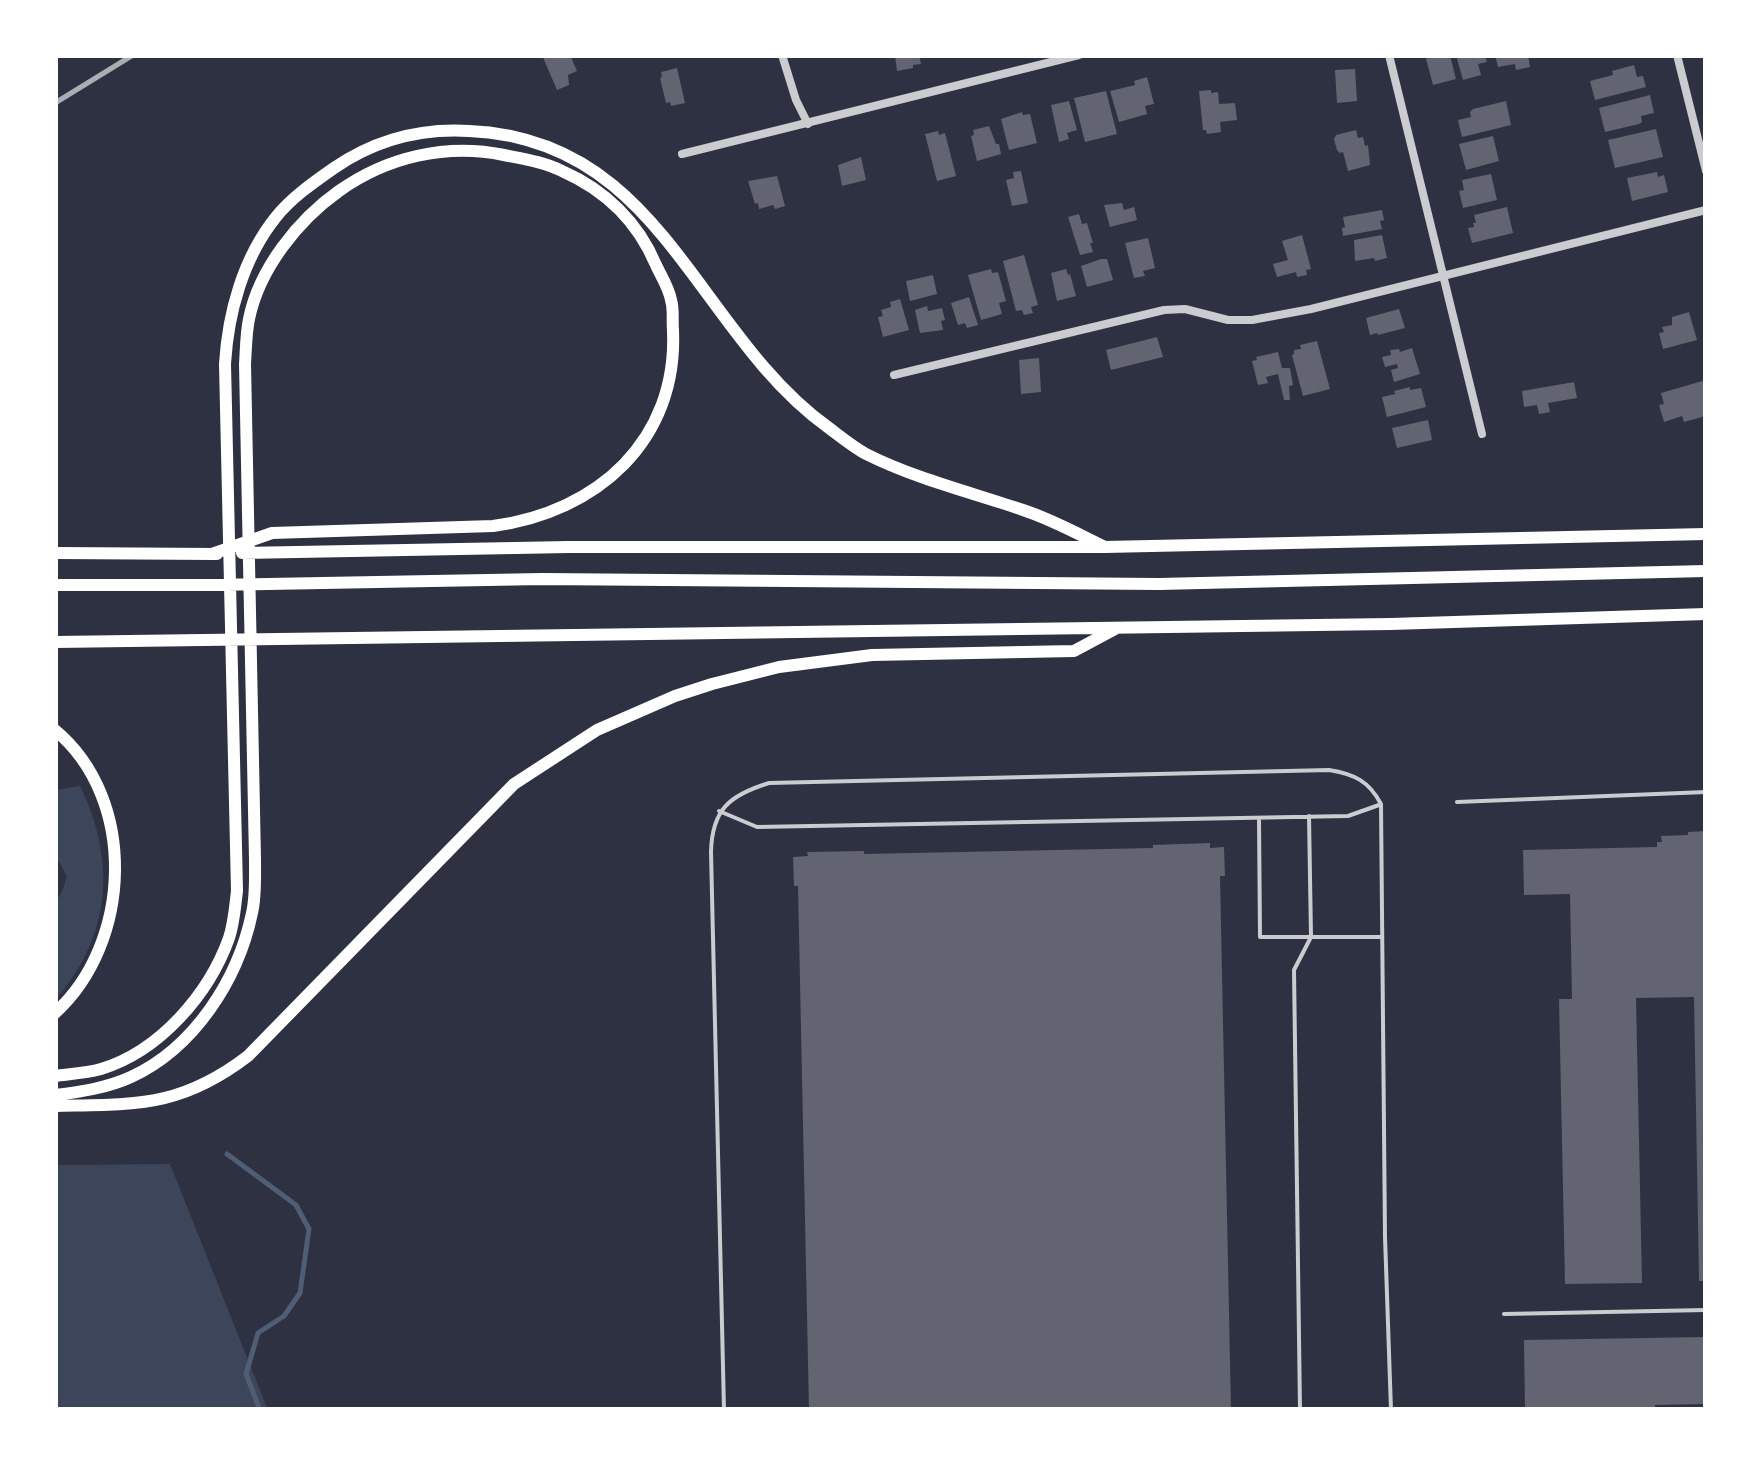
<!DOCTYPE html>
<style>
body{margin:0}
#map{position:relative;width:1761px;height:1465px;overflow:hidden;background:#2d3142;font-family:Inter,sans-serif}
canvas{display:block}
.frame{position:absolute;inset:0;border:58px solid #fff;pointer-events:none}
</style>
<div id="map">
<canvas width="1761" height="1465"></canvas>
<div class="frame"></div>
</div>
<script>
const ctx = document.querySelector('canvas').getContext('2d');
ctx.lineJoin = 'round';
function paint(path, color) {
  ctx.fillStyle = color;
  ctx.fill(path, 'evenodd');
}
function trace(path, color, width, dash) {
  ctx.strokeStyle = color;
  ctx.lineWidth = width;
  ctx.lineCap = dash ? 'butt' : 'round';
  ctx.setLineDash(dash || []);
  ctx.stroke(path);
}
const green = new Path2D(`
 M80,786c37,75 31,151 -25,214v-98l6,-8 6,-17 -12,-23v-64z
 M170,1164l98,246h-213v-245z`);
const stream = new Path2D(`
 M227,1154l69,51 13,24 -9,64 -16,23 -26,17 -12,41 14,36`);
const building = new Path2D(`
 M542,55h28l7,16 -9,4 1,10 -12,5z
 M895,55h24l2,9 -8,1v3l-16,3z
 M1433,55h17l6,24 -23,6 -7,-26z
 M1456,55h29l2,7 -9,2 3,11 -18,5z
 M1495,55h33l2,12 -14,3 -1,-6 -17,3z
 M1634,65l3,12 6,-1 3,11 -51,13 -5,-19 23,-6 -1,-4z
 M677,68l8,35 -14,3 -1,-4 -4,1 -6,-25 2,-1 -1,-5z
 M1355,69l2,32 -20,2 -2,-33z
 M1147,77l7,27 -9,2 2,8 -28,8 -9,-31 25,-6 -1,-4z
 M1211,90v3l7,-1 1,12 16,-1 2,17 -17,2 1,10 -14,2 -1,-4h-3l-4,-39z
 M1106,91l11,43 -32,8 -11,-44z
 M1650,95l4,18 -13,3 1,6 -3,2 -34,8 -6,-24z
 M1069,101l8,29 -10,3 2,6 -10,3 -8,-37z
 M1506,101l5,24 -49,12 -4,-17 13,-3 -1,-5 3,-3z
 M1022,112l1,3 7,-1 7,29 -28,7 -8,-31z
 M989,126l7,18h3l2,10 -24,7 -6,-25 3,-1 -1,-5z
 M1656,129l7,28 -48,11 -7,-28z
 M1356,130l2,8 5,-1 2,9 3,-1 2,20 -22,6 -5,-19 -3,1 -3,-3 -3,-11 2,-4z
 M938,131l1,4 6,-2 11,43 -19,5 -12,-47z
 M1493,136l6,25 -33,9 -7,-26z
 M861,157l5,23 -24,6 -4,-21z
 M1021,171l7,32 -16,3 -6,-26 8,-2 -1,-6z
 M1657,172l1,5 6,-2 4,17 -36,9 -5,-23z
 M1491,174l6,26 -34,8 -4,-17 5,-1 -2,-10z
 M777,176l8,30 -10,3 -2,-4 -14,4 -1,-6 -3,1 -7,-23z
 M1122,203l2,7 10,-3 3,13 -27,7 -6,-22z
 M1507,207l6,26 -41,10 -4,-15 6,-1 -1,-4h3l-2,-8z
 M1382,210l2,10 -4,1 2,8 -39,7 -1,-8 3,-1 -2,-10z
 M1079,214l3,10 5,-1 6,20h-3l3,9 -13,3 -12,-38z
 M1302,235l9,34 -5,1 1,5 -10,2 -1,-5 -19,5 -4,-13 15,-4 -6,-19z
 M1382,235l5,23 -12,3 -1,-3 -19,3 -1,-21z
 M1148,238l7,30 -12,3 2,5 -11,2 -9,-35z
 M1024,255l14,50 -7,2 2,6 -9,2 -2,-5 -6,1 -13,-50z
 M1101,259h6l6,21 -26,7 -6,-21z
 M991,269l1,4 6,-1 8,29 -7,2 3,11 -21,6 -13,-45z
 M1066,269l2,6 2,-1 6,22 -19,5 -6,-28z
 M933,275l4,19 -27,7 -4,-20z
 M969,297l9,28 -11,3 -2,-5 -7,2 -7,-22z
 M900,299l9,31 -26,7 -5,-20 5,-1 -2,-6 10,-3 -1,-5z
 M927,306l1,5 14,-3 3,12 -4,1 2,9 -23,3 -5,-23z
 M1399,309l6,19 -27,7 -1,-2 -7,2 -4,-17z
 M1689,312l8,28 -34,9 -4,-16 5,-1 -2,-5 10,-2v-8z
 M1157,337l6,20 -52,13 -5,-20z
 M1317,341l13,48 -27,7 -11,-41 2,-1v-4l7,-1 -1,-4z
 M1412,348l8,26 -26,8 -3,-12 7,-2 -1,-4 -12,3 -3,-10 9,-2 -1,-5 9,-1 1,3z
 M1278,352l4,16h8l3,17 -4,1 1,14h-6l-6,-26 -12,3 2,6 -10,2 -6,-24 5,-1 -1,-3z
 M1039,358l2,34 -20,2 -2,-34z
 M1706,380v36l-22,6 -2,-6 -18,6 -5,-17 5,-1 -3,-11z
 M1574,382l3,16 -29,5 2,9 -11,2 -2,-9 -13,2 -2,-16z
 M1410,387v3l11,-2 5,19 -39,10 -5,-20 13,-3 -1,-3z
 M1428,420l4,20 -35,8 -5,-20z
 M1706,831v450h-7l-5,-284 -58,1 6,285 -77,1 -6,-285h13l-2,-105 -46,1 -1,-45 134,-3v-5h5l-1,-6 27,-1v-3z
 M1210,843v5l14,-1 1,29h-5l11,534h-422l-11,-524h-4l-1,-29 15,-1 -1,-4 57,-1v3l289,-6v-3z
 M1706,1337v67l-51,1v5h-49v-3l-81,2 -1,-69z`);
const service = new Path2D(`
 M1457,802l249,-10
 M719,811l38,16 591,-11 31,-11
 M1259,818l1,119h121
 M1504,1314l202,-4
 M724,1410l-13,-558c1,-43 19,-57 58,-69l560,-13c25,4 40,11 52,34l4,433 6,173
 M1300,1410l-6,-440 17,-33 -2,-121`);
const minor = new Path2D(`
 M782,55l14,45 12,24
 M1389,55l93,379
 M1677,55l29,116
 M682,154l397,-99
 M894,375l270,-65 21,-1 43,11h24l59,-11 395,-99`);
const motorway = new Path2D(`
 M55,553l162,1
 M242,553l327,-6h536l601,-13
 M55,585h158l329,-6 617,5 547,-13
 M55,642l1336,-18 315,-10
 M55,730c83,69 77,213 0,283
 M55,1076c15,-2 32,-3 46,-7 59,-18 108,-75 128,-131 5,-15 6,-31 8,-47l-12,-527c3,-51 18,-106 51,-147 15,-19 38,-35 58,-49 41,-28 86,-40 135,-37 194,8 226,201 360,297 12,9 24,19 37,26 50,25 104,38 157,56 28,9 55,24 82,37
 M55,1095c25,-3 52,-7 76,-18 63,-29 107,-97 121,-164 4,-17 3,-36 3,-54l-10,-495c1,-15 1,-31 4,-45 10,-50 49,-99 90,-128 48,-34 107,-48 165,-36 20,4 40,7 58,16 43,19 76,51 94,94 5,11 13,23 15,35 3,9 1,20 2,30 5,111 -76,182 -180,196l-221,7 -60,21
 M55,1106c81,-2 125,2 193,-50l266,-272 83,-54 78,-34 37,-12 67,-17 93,-12 202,-4 43,-23`);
const rail = new Path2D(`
 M55,103l78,-48`);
paint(green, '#3c4559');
trace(stream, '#4f5d75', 5);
paint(building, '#626471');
trace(service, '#caccd0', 4);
trace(minor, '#caccd0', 8);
trace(motorway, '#fff', 12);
trace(rail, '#abadb3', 5);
</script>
